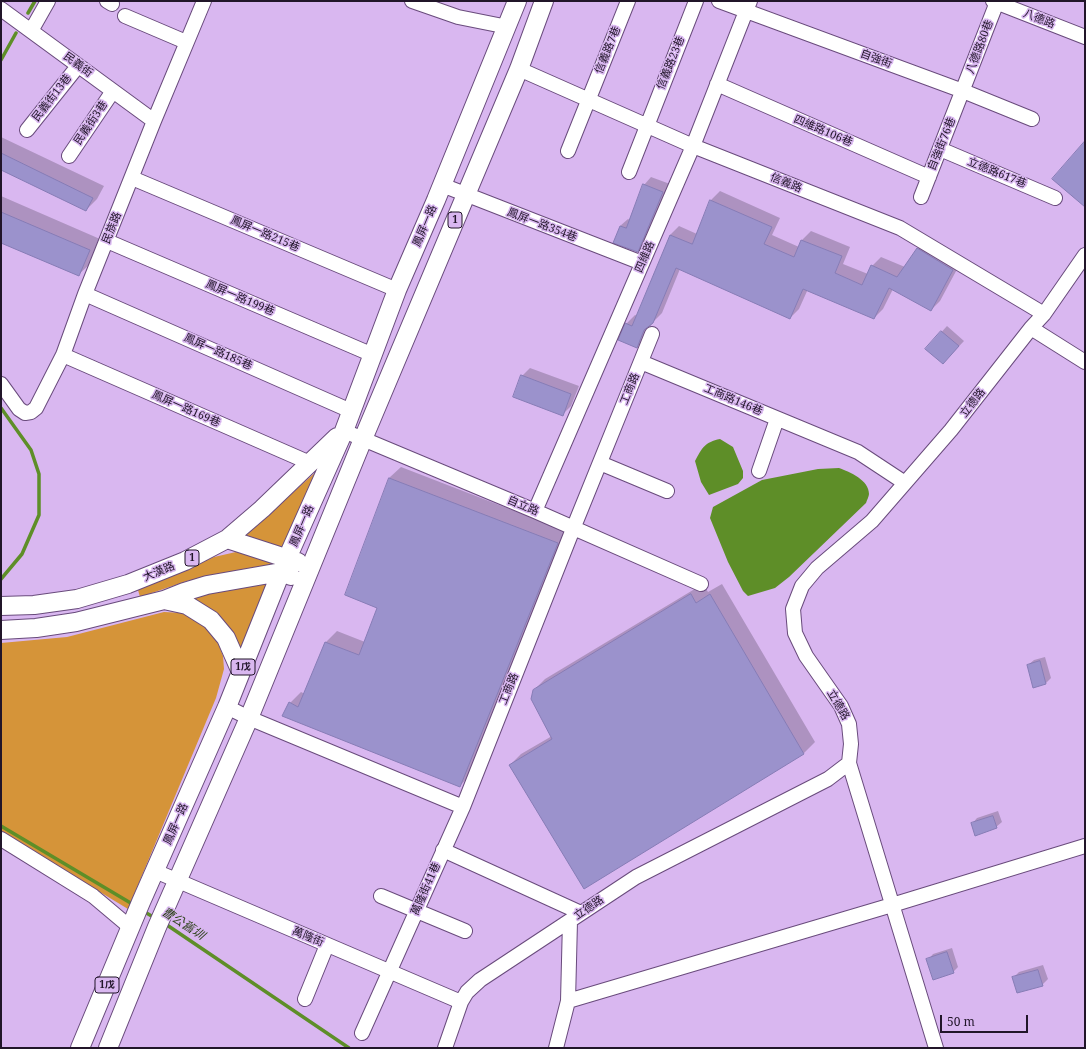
<!DOCTYPE html>
<meta charset="utf-8">
<style>
body{margin:0}
#map{position:relative;width:1086px;height:1049px;overflow:hidden;background:#d9b7f0;font-family:"Noto Serif",serif}
canvas{display:block}
.frame{position:absolute;inset:0;border:2px solid #211529;pointer-events:none}
.scale{position:absolute;left:940px;top:1015px;width:88px;height:18px;box-sizing:border-box;border:2px solid #211529;border-top:0;padding-left:5px;font-size:12px;line-height:14px;white-space:nowrap;color:#211529;-webkit-text-stroke:3px #d9b7f0;paint-order:stroke}
</style>
<div id="map">
<canvas width="1086" height="1049"></canvas>
<div class="frame"></div>
<div class="scale">50 m</div>
</div>
<script>
const ctx = document.querySelector('canvas').getContext('2d');
ctx.lineJoin = 'round';
function paint(path, color) {
  ctx.fillStyle = color;
  ctx.fill(path, 'evenodd');
}
function trace(path, color, width, dash) {
  ctx.strokeStyle = color;
  ctx.lineWidth = width;
  ctx.lineCap = dash ? 'butt' : 'round';
  ctx.setLineDash(dash || []);
  ctx.stroke(path);
}
function write(font, color, halo, rows, align = 'center') {
  ctx.font = font + ' "Noto Serif","Noto Sans TC",serif';
  ctx.lineWidth = 3;
  ctx.setLineDash([]);
  ctx.textBaseline = 'middle';
  ctx.strokeStyle = halo;
  ctx.fillStyle = color;
  for (const [text, x, y, turn = 0] of rows) {
    ctx.save();
    ctx.translate(x, y);
    ctx.rotate((+turn || 0) * Math.PI / 180);
    ctx.textAlign = isNaN(turn) ? turn : align;
    if (halo) ctx.strokeText(text, 0, 0);
    ctx.fillText(text, 0, 0);
    ctx.restore();
  }
}
const green = new Path2D(`
 M318,470l-32,78 -6,1 -38,-13v-2l27,-20z
 M236,552l12,1 32,8 -3,7 -66,8 -24,5 -47,16 -2,-7 76,-33z
 M270,584l-29,74 -55,-59 34,-9z
 M164,612l19,1 20,11 14,16 6,16 1,13 -8,29 -88,211 -127,-77v-189l66,-6z`);
const water = new Path2D(`
 M720,439l13,8 10,24v7l-5,6 -29,11 -8,-13 -6,-21c7,-13 10,-19 25,-22z
 M839,468c11,4 30,12 30,26 0,2 -2,6 -3,9l-77,74 -14,11 -27,8 -5,-5 -15,-29 -18,-44 3,-11 49,-27 56,-11z`);
const shadow = new Path2D(`
 M1,137l103,49 -7,13 -11,11 -85,-41z
 M651,177l19,7 -25,60 -7,7 -18,-25 8,-7 2,1 14,-35z
 M720,191l60,27 -8,17 27,12 3,-7 9,-9 39,16 -7,17 25,10 4,-8 9,-9 24,10 13,-18 9,-9 35,20 -22,41 -9,9 -38,-21 -10,20 -9,9 -66,-29 -9,20 -9,9 -110,-49 -18,44 -10,10 -6,15 -9,9 -11,-23 9,-9 3,1 32,-81 9,-9 18,8 14,-34z
 M1,196l99,43 -10,25 -12,11 -77,-33z
 M947,326l17,15 -16,17 -21,-10z
 M530,368l49,18 -8,20 -8,8 -41,-38z
 M401,467l168,65 -98,242 -11,12 -177,-71 7,-12 11,-11 4,2 20,-51 12,-12 28,11 13,-34 -32,-13 43,-117z
 M703,584l5,8 14,-8 93,158 -11,11 -220,135 -74,-123 11,-11 31,-18 -18,-46 11,-11z
 M1045,657l6,21 -5,5 -18,-18 6,-5z
 M998,811l4,11 -6,5 -24,-3 5,-6z
 M952,948l6,19 -5,5 -25,-12 5,-6z
 M1043,965l5,14 -6,6 -28,-8 5,-5z`);
const stream = new Path2D(`
 M28,13l7,-12
 M1,60l15,-27
 M1,408l30,42 8,24v41l-17,39 -21,25
 M1,826l133,79
 M143,911l12,7
 M164,923l185,125`);
const building = new Path2D(`
 M1085,141v66l-33,-28z
 M1,153l92,45 -7,13 -85,-41z
 M643,184l20,8 -25,60 -25,-9 7,-17 6,2z
 M710,200l62,27 -8,17 30,13 7,-17 41,16 -7,17 27,12 9,-20 26,12 20,-29 36,22 -22,41 -42,-23 -15,31 -71,-30 -13,30 -114,-51 -23,55 -9,7 -7,18 -19,-8 7,-17 7,3 38,-91 22,9z
 M1,212l89,38 -11,26 -78,-33z
 M941,331l18,15 -16,18 -18,-15z
 M521,375l50,19 -8,22 -50,-19z
 M389,478l169,65 -98,244 -178,-71 7,-14 9,5 27,-65 34,13 18,-47 -32,-13z
 M691,594l5,9 14,-9 94,160 -220,135 -75,-124 43,-26 -21,-40 2,-9z
 M1040,661l6,23 -13,4 -6,-23z
 M993,816l4,12 -22,8 -4,-13z
 M947,952l7,21 -21,7 -7,-21z
 M1038,970l5,16 -26,7 -5,-16z`);
const minor = new Path2D(`
 M107,1l5,3
 M412,1l46,16 50,10
 M719,1l244,90 69,28
 M993,1l92,36
 M1,9l153,112
 M125,16l61,26
 M31,31l17,-30
 M519,69l174,77 207,82 144,86
 M717,84l212,93
 M27,130l51,-64
 M940,149l115,49
 M568,151l60,-150
 M69,156l44,-65
 M629,172l67,-171
 M132,178l265,112
 M442,185l200,78
 M921,197l76,-195
 M107,241l266,114
 M85,294l266,117
 M1031,328l54,34
 M63,355l247,108
 M641,362l217,90 47,31
 M1,384l18,25 6,4 6,-1 5,-4 27,-53 22,-61 69,-173 50,-120
 M344,431l191,80 166,73
 M600,463l67,28
 M759,471l18,-52
 M535,511l158,-365 57,-145
 M227,707l22,11 214,89 110,-278 79,-195
 M849,763l87,285
 M1,839l92,57 38,32
 M443,850l138,63
 M155,871l306,131
 M381,896l84,35
 M305,999l22,-54
 M568,1001l324,-96 193,-59
 M362,1033l101,-226
 M445,1048l16,-46 6,-10 13,-12 156,-103 192,-98 21,-16 2,-19 -2,-20 -8,-18 -35,-50 -11,-23 -2,-24 9,-23 15,-18 55,-47 79,-91 80,-102 13,-14 41,-59
 M556,1048l12,-47 2,-80`);
const major = new Path2D(`
 M227,539l71,23
 M164,600l23,5 24,15 15,18 15,34
 M1,606l33,-1 43,-6 51,-15 57,-23 42,-22 35,-30 75,-72
 M1,630l35,-2 40,-6 88,-22 20,-8 23,-7 74,-13 10,4
 M80,1048l61,-146 86,-195 54,-135 63,-141 53,-141 39,-90 81,-199
 M108,1048l49,-121 92,-209 114,-279 156,-370 25,-68`);
const shields = [
 [455,220,14],
 [192,558,14],
 [243,667,24],
 [107,985,24]
];
const shieldNames = [
 ["1",455,220],
 ["1",192,558],
 ["1戊",243,667],
 ["1戊",107,985]
];
const streetNames = [
 ["八德路",1039,19,21],
 ["八德路80巷",980,47,-69],
 ["信義路7巷",608,50,-68],
 ["自強街",876,59,20],
 ["信義路23巷",671,63,-68],
 ["民義街",78,65,36],
 ["民義街13巷",52,98,-52],
 ["民義街3巷",91,123,-56],
 ["四維路106巷",823,131,23],
 ["自強街76巷",942,144,-68],
 ["立德路617巷",997,173,22],
 ["信義路",786,183,22],
 ["鳳屏一路354巷",542,225,21],
 ["鳳屏一路",425,226,-67],
 ["民族路",112,228,-68],
 ["鳳屏一路215巷",265,234,23],
 ["四維路",645,257,-67],
 ["鳳屏一路199巷",240,298,23],
 ["鳳屏一路185巷",218,352,24],
 ["工商路",630,389,-68],
 ["工商路146巷",733,400,23],
 ["立德路",973,403,-52],
 ["鳳屏一路169巷",186,409,24],
 ["自立路",523,506,23],
 ["鳳屏一路",302,526,-67],
 ["大漢路",159,572,-22],
 ["工商路",509,689,-68],
 ["立德路",838,705,60],
 ["鳳屏一路",176,824,-66],
 ["萬隆街41巷",426,889,-66],
 ["立德路",589,908,-34],
 ["萬隆街",308,937,23]
];
const waterNames = [
 ["曹公舊圳",183,924,33]
];
paint(green, '#d59439');
paint(water, '#5e8e28');
paint(shadow, '#0003');
trace(stream, '#5e8e28', 3.5);
paint(building, '#9b92cc');
trace(building, '#867cb5', 1);
trace(minor, '#694b7c', 16);
trace(major, '#694b7c', 20);
trace(minor, '#fff', 14);
trace(major, '#fff', 18);
for (const [x, y, w] of shields) {
  const box = new Path2D();
  box.roundRect(x - w / 2, y - 8, w, 16, 3);
  ctx.fillStyle = '#d9b7f0';
  ctx.fill(box);
  trace(box, '#211529', 1);
}
write('bold 10px', '#211529', null, shieldNames);
write('11px', '#211529', '#d9b7f0', streetNames);
write('italic 12px', '#2e431b', '#d9b7f0', waterNames);
</script>
